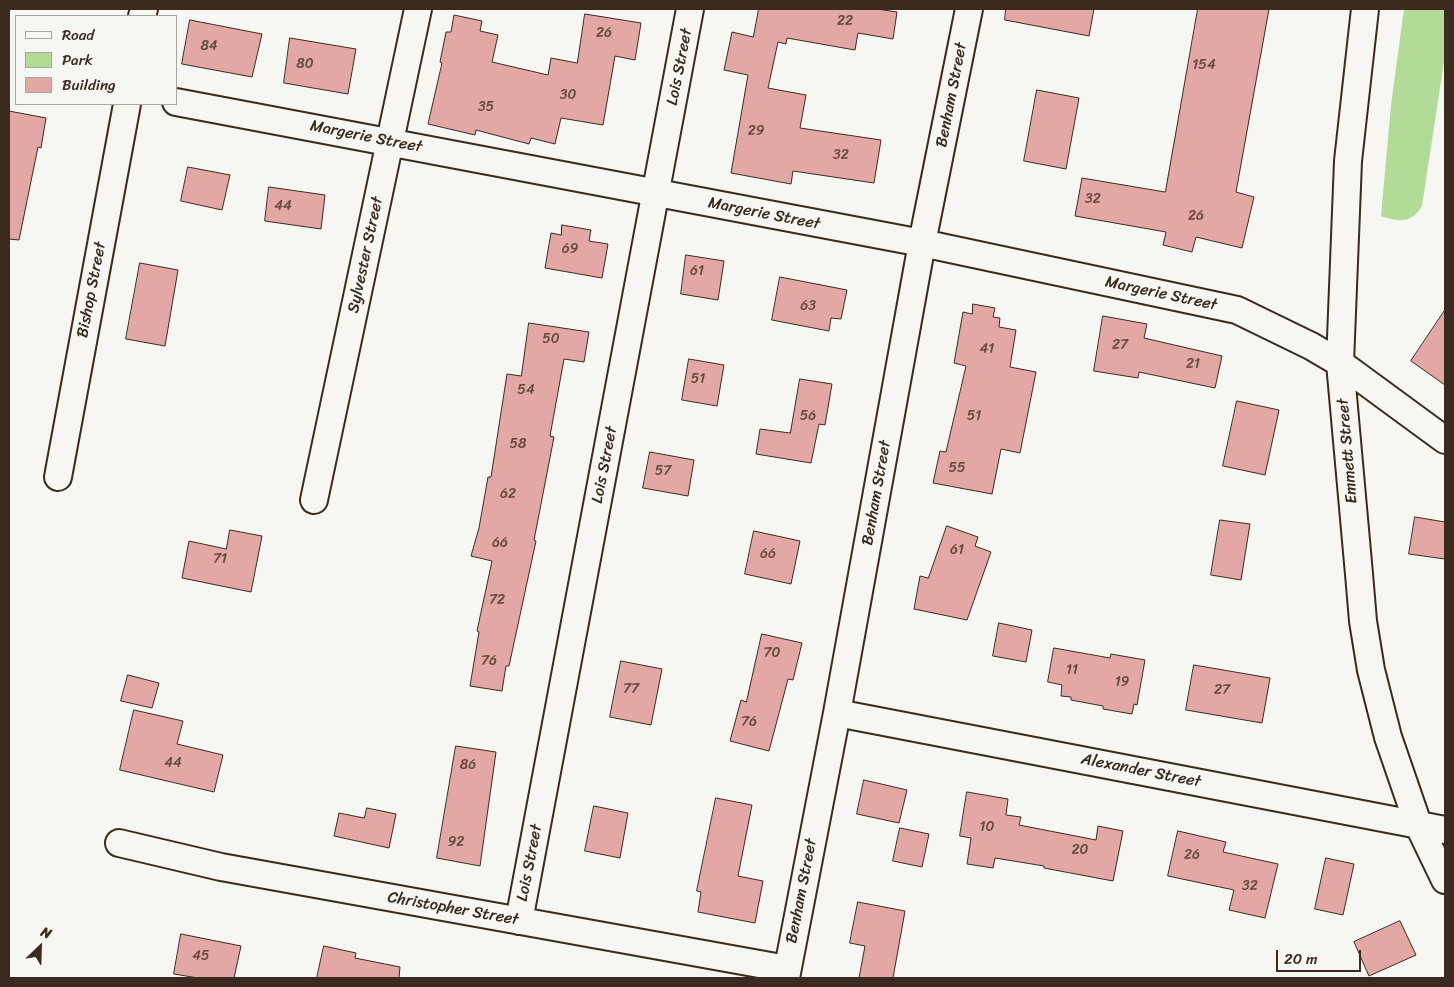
<!DOCTYPE html>
<style>
body{margin:0}
#map{position:relative;width:1454px;height:987px;overflow:hidden;background:#f6f6f2;font-family:Sriracha,sans-serif}
canvas{display:block}
.frame{position:absolute;inset:0;border:10px solid #3b2a1e;pointer-events:none}
.legend{position:absolute;left:15px;top:15px;width:162px;height:90px;box-sizing:border-box;background:#f6f6f2;border:1px solid #aba49d;margin:0;padding:6px 9px;list-style:none;font-size:15px;color:#3b2a1e}
.legend li{display:flex;align-items:center;gap:10px;height:25px}
.legend b{width:25px;border:1px solid #aba49d}
.north{position:absolute;left:15px;top:922px;width:50px;height:50px;-webkit-text-stroke:4px #f6f6f2;paint-order:stroke;rotate:24deg;font-size:14px;font-weight:700;line-height:20px;text-align:center;color:#3b2a1e}
.north::after{content:'';display:block;margin:auto;width:18px;height:22px;background:#3b2a1e;clip-path:polygon(50% 0,100% 100%,50% 72%,0 100%)}
.scale{position:absolute;left:1276px;top:950px;width:85px;height:22px;box-sizing:border-box;border:2px solid #3b2a1e;border-top:0;padding-left:6px;font-size:15px;line-height:18px;white-space:nowrap;color:#3b2a1e;-webkit-text-stroke:4px #f6f6f2;paint-order:stroke}
</style>
<div id="map">
<canvas width="1454" height="987"></canvas>
<div class="frame"></div>
<ul class="legend">
<li><b style="height:6px;background:#f6f6f2"></b>Road</li>
<li><b style="height:14px;background:#b3db98"></b>Park</li>
<li><b style="height:14px;background:#e3a8a5"></b>Building</li>
</ul>
<div class="north">N</div>
<div class="scale">20 m</div>
</div>
<script>
const ctx = document.querySelector('canvas').getContext('2d');
ctx.lineJoin = 'round';
function paint(path, color) {
  ctx.fillStyle = color;
  ctx.fill(path, 'evenodd');
}
function trace(path, color, width, dash) {
  ctx.strokeStyle = color;
  ctx.lineWidth = width;
  ctx.lineCap = dash ? 'butt' : 'round';
  ctx.setLineDash(dash || []);
  ctx.stroke(path);
}
function write(font, color, halo, rows, align = 'center') {
  ctx.font = font + ' Sriracha,sans-serif';
  ctx.lineWidth = 4.5;
  ctx.setLineDash([]);
  ctx.textBaseline = 'middle';
  ctx.strokeStyle = halo;
  ctx.fillStyle = color;
  for (const [text, x, y, turn = 0] of rows) {
    ctx.save();
    ctx.translate(x, y);
    ctx.rotate((+turn || 0) * Math.PI / 180);
    ctx.textAlign = isNaN(turn) ? turn : align;
    if (halo) ctx.strokeText(text, 0, 0);
    ctx.fillText(text, 0, 0);
    ctx.restore();
  }
}
const green = new Path2D(`
 M1404,9h41v46l-23,151c-11,18 -23,16 -41,10l10,-111z`);
const building = new Path2D(`
 M759,9h118l20,3 -4,27 -35,-6 -3,17 -68,-12 -1,6 -8,-2 -10,46 38,7 -6,33 81,12 -7,43 -81,-12 -2,13 -60,-11 17,-98 -24,-5 8,-38 21,5z
 M1006,9h88l-5,27 -84,-16z
 M1198,9h71l-33,183 18,5 -12,51 -46,-11 -4,15 -29,-7 3,-13 -91,-16 7,-38 83,14z
 M585,14l56,9 -6,37 -20,-4 -12,69 -42,-7 -6,26 -24,-6 -2,6 -53,-14 -1,5 -47,-11 14,-61 -2,-1 6,-30h5l3,-17 28,6 -2,10 18,4 -6,27 56,13 3,-17 26,5z
 M190,20l72,14 -10,43 -70,-13z
 M290,38l66,11 -8,45 -64,-11z
 M1037,90l42,8 -13,71 -42,-8z
 M9,111l37,7 -5,30 -3,-1 -19,93 -10,-1z
 M188,167l42,8 -8,35 -41,-9z
 M269,187l56,8 -4,34 -56,-8z
 M562,225l29,5 -2,11 19,3 -6,34 -57,-10 6,-35 10,2z
 M686,255l38,6 -6,39 -37,-6z
 M140,263l38,7 -13,76 -39,-7z
 M780,277l67,13 -6,29 -10,-1 -2,13 -57,-11z
 M973,304l22,4 -2,9 7,1 -1,9 17,3 -6,37 26,5 -16,81 -19,-4 -9,45 -59,-11 7,-32 6,1 20,-86 -12,-3 9,-51 9,2z
 M1445,310v75l-34,-24z
 M1103,316l44,8 -3,14 78,18 -7,32 -76,-16 -1,6 -44,-7z
 M529,323l60,9 -5,30 -20,-3 -14,77 4,1 -20,103 2,1 -27,125h-3l-4,25 -32,-5 9,-54 -2,-1 15,-70 -21,-5 8,-28 9,-51h3l16,-103 14,2z
 M689,359l35,6 -7,41 -35,-6z
 M800,379l32,5 -7,41 -6,-1 -8,39 -55,-9 4,-25 30,4z
 M1237,401l42,9 -14,65 -42,-9z
 M650,452l44,8 -6,36 -45,-8z
 M1415,517l30,5v37l-36,-5z
 M1220,520l30,4 -9,56 -30,-5z
 M947,526l31,11 -3,9 16,6 -24,68 -53,-11 6,-33 8,2z
 M230,530l32,6 -11,56 -69,-14 7,-37 37,8z
 M754,531l46,10 -9,43 -46,-10z
 M999,623l33,7 -6,32 -33,-6z
 M762,634l40,9 -9,37 -5,-1 -19,72 -39,-10 11,-41 5,2z
 M1054,648l56,10 1,-4 34,6 -8,45 -3,-1 -2,10 -29,-5v-3l-32,-6v-3l-10,-1 1,-11 -14,-3z
 M621,661l41,8 -11,56 -41,-8z
 M1194,665l76,13 -8,45 -76,-13z
 M128,675l31,8 -7,25 -31,-7z
 M134,710l49,11 -6,23 46,11 -9,37 -94,-22z
 M456,746l40,6 -16,114 -43,-8z
 M864,780l43,10 -8,33 -42,-9z
 M967,792l41,7 -2,16 15,2 -2,8 77,15 2,-14 25,5 -10,50 -69,-13v-2l-49,-8 -2,10 -26,-4 4,-26 -11,-2z
 M716,798l36,7 -14,71 25,5 -8,42 -57,-11 3,-20 -4,-1z
 M594,806l34,7 -8,45 -35,-7z
 M367,808l29,6 -7,34 -55,-12 5,-23 25,5z
 M900,828l29,6 -7,33 -29,-6z
 M1178,831l48,11 -3,10 55,12 -13,54 -36,-8 5,-20 -66,-14z
 M1326,858l28,6 -11,51 -28,-6z
 M858,902l47,9 -12,67h-34l6,-32 -15,-3z
 M1400,921l16,34 -47,21 -15,-34z
 M181,934l60,12 -7,32h-36l-24,-4z
 M324,946l32,7 -1,5 45,9 -1,11h-82z`);
const minor = new Path2D(`
 M1365,9l-17,152 -8,202 19,211 4,47 8,49 17,67 30,87 27,56
 M142,16l2,-7
 M176,102l746,141 315,67 74,36 29,17 105,77
 M58,477l69,-373
 M314,500l104,-491
 M837,713l608,117
 M119,843l102,24 566,102
 M519,921l171,-912
 M786,978l51,-265 85,-470 47,-234`);
const numberNames = [
 ["22",845,21],
 ["26",604,33],
 ["84",209,46],
 ["80",305,64],
 ["154",1204,65],
 ["30",568,95],
 ["35",486,107],
 ["29",756,131],
 ["32",841,155],
 ["32",1093,199],
 ["44",283,206],
 ["26",1196,216],
 ["69",570,249],
 ["61",697,271],
 ["63",808,306],
 ["50",551,339],
 ["27",1120,345],
 ["41",987,349],
 ["21",1193,364],
 ["51",698,379],
 ["54",526,390],
 ["56",808,416],
 ["51",974,416],
 ["58",518,444],
 ["55",957,468],
 ["57",663,471],
 ["62",508,494],
 ["66",500,543],
 ["61",957,550],
 ["66",768,554],
 ["71",220,559],
 ["72",497,600],
 ["70",772,653],
 ["76",489,661],
 ["11",1072,670],
 ["19",1122,682],
 ["77",631,689],
 ["27",1222,690],
 ["76",749,722],
 ["44",173,763],
 ["86",468,765],
 ["10",987,827],
 ["92",456,842],
 ["20",1080,850],
 ["26",1192,855],
 ["32",1250,886],
 ["45",201,956]
];
const streetNames = [
 ["Lois Street",680,67,-79],
 ["Benham Street",952,95,-79],
 ["Margerie Street",366,137,11],
 ["Margerie Street",764,214,11],
 ["Sylvester Street",366,255,-78],
 ["Bishop Street",92,290,-79],
 ["Margerie Street",1161,294,12],
 ["Emmett Street",1348,451,-95],
 ["Lois Street",605,465,-79],
 ["Benham Street",877,493,-80],
 ["Alexander Street",1141,771,11],
 ["Lois Street",530,863,-79],
 ["Benham Street",802,891,-79],
 ["Christopher Street",453,909,10]
];
paint(green, '#b3db98');
paint(building, '#e3a8a5');
trace(building, '#3b2a1e', 1);
trace(minor, '#3b2a1e', 30);
trace(minor, '#f6f6f2', 26);
write('14px', '#654a40', null, numberNames);
write('16px', '#3b2a1e', '#f6f6f2', streetNames);
</script>
